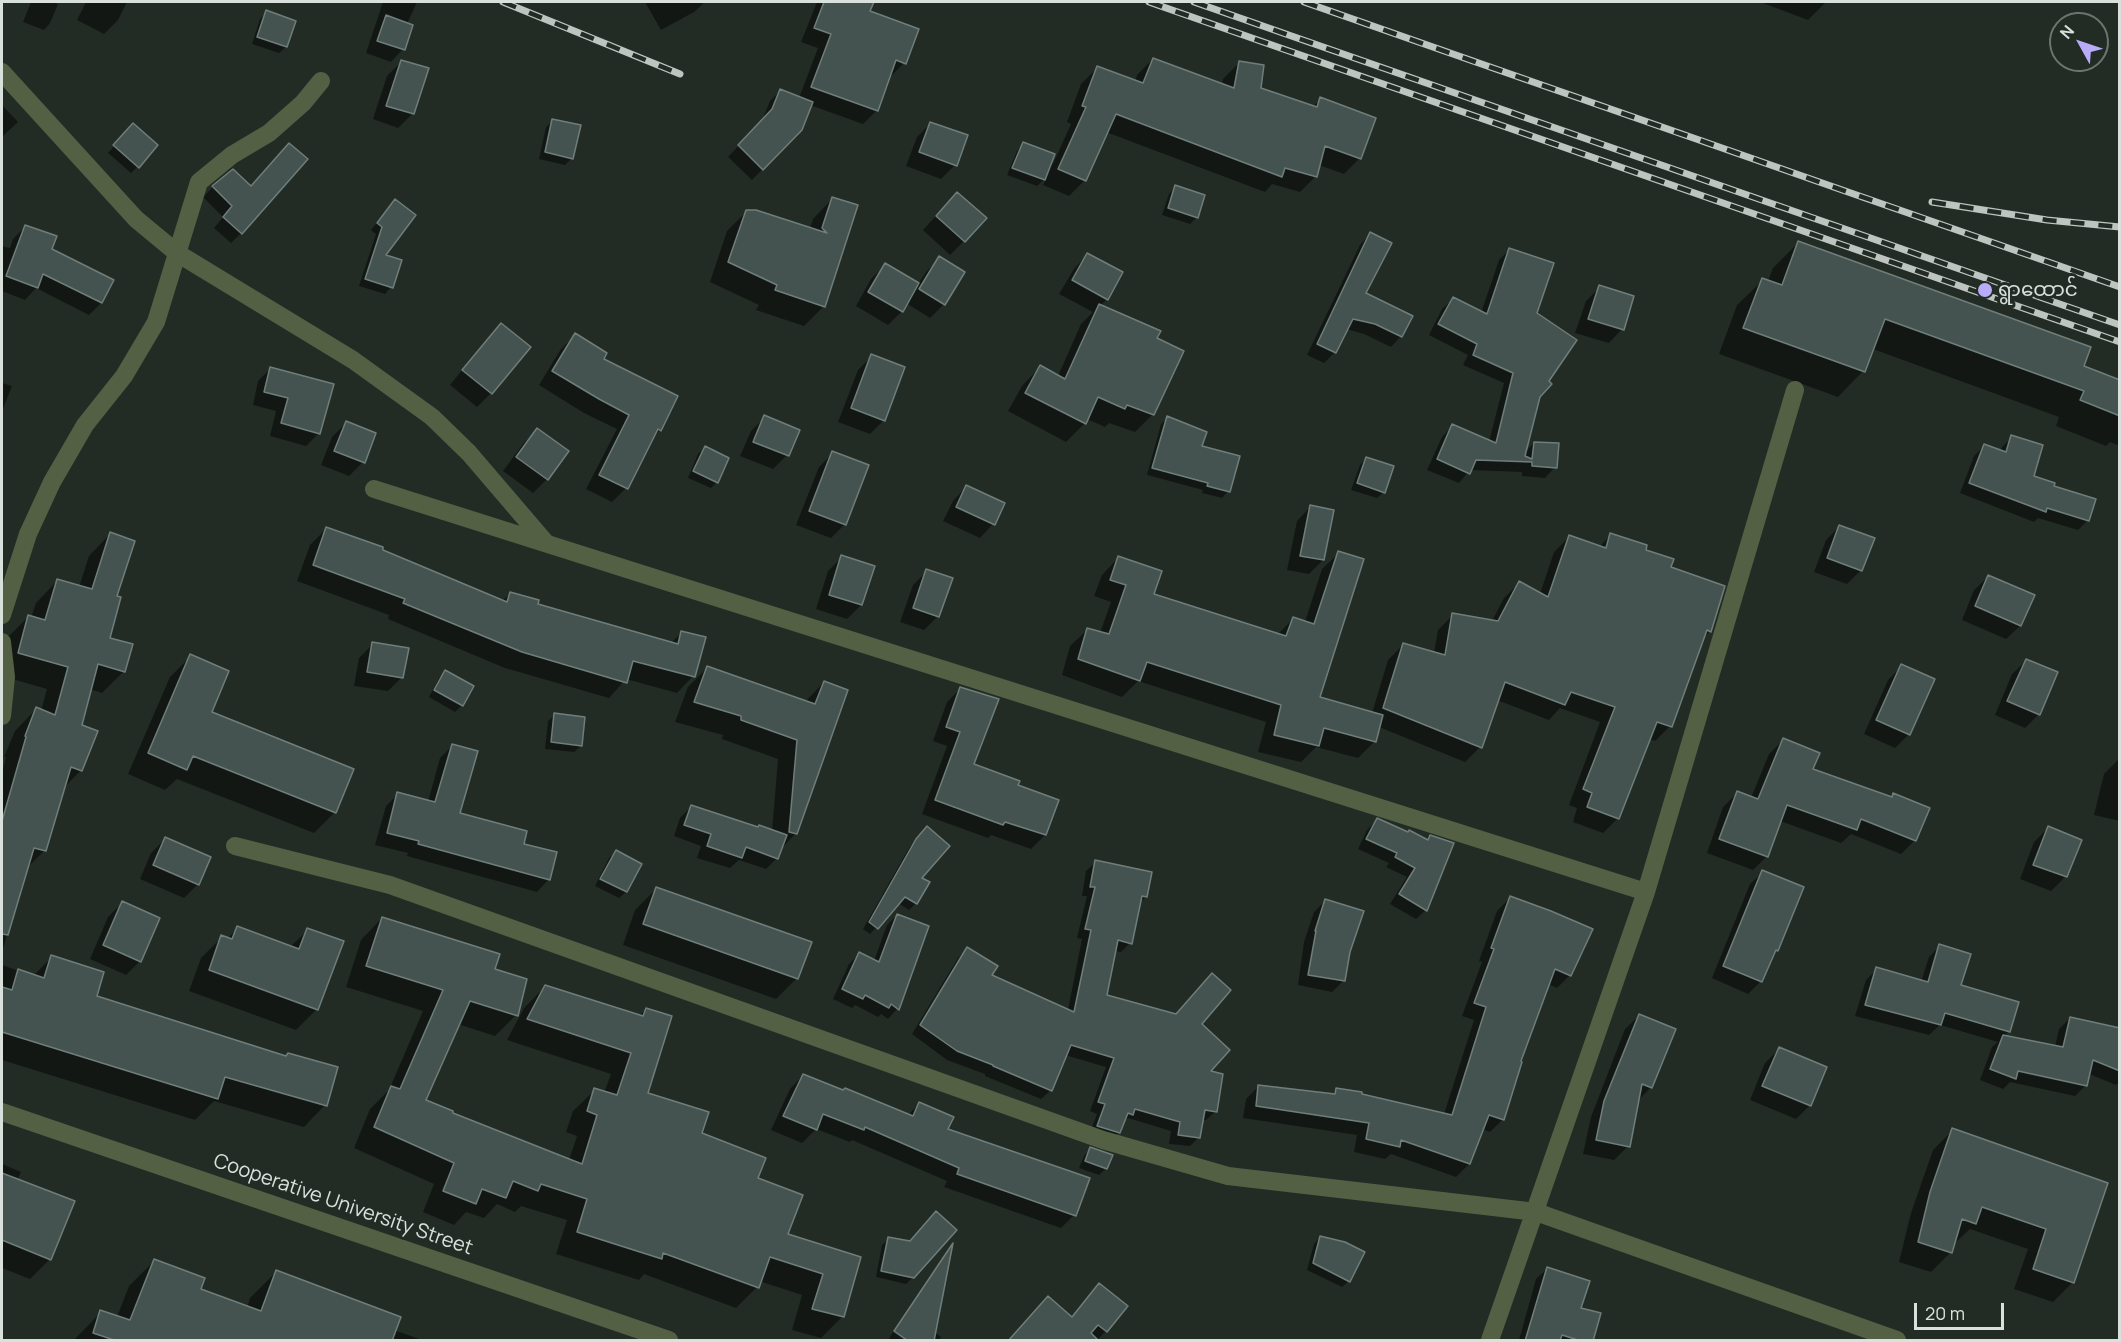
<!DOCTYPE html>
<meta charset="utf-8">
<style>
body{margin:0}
#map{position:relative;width:2121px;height:1342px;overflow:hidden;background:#222c25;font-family:Manrope,sans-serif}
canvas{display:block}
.frame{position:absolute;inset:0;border:3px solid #dae1dc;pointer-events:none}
.north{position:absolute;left:2049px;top:12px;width:60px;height:60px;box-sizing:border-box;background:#222c25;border:2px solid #6c746e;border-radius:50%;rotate:310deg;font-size:16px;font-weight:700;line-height:24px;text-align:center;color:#dae1dc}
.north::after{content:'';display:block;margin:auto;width:21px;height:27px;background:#b8abf7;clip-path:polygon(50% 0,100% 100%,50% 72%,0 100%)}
.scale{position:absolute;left:1914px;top:1303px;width:90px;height:27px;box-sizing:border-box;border:3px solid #dae1dc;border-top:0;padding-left:8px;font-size:18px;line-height:21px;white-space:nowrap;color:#dae1dc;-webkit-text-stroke:4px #222c25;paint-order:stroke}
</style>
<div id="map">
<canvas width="2121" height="1342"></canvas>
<div class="frame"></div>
<div class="north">N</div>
<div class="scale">20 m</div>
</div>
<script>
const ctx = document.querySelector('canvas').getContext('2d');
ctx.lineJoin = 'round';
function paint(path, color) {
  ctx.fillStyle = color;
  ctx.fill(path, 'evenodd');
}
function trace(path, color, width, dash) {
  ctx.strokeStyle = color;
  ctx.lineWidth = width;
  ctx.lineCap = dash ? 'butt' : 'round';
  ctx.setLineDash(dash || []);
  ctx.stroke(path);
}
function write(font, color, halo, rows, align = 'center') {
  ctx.font = font + ' Manrope,"Noto Sans Myanmar",sans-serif';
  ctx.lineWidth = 6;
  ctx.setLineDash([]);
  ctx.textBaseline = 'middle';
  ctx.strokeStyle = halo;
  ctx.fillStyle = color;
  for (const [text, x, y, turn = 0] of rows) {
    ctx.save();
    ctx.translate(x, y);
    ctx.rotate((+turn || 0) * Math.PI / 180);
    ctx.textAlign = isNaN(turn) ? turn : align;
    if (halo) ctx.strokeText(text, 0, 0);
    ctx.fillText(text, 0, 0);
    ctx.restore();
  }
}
const shadow = new Path2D(`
 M31,2h22l5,2 -8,19 -6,7 -21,-8z
 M86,2h41l-9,18 -14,14 -27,-14z
 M383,2h34l-10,22 -4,25 -12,13 -25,-9z
 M645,2h60l-11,10 -33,18z
 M817,2h47l7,2 -3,8 36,51 -14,14 -2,-1 -11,34 -14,14 -53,-19 -9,25 -49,50 -24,-23 34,-36 8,-20 10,-10 19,7 19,-50 -17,-6z
 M1760,2h66l-18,18z
 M267,12l19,35 -7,6 -27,-9 8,-25z
 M1153,59l69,26 1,-6 16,-16 20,26 53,18 9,-8 39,59 -16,16 -25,-9 -3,11 -16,16 -28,-8 -7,8 -159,-60 -21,48 -16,16 -26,-11 4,-8 -10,9 -30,-11 10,-24 6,-7 30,20 18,-40 -4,-2 14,-38 16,-16 38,14 2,-7z
 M401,62l26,7 -15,45 -14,14 -25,-9 14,-43z
 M2,105l16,17 -16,15z
 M553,121l19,37 -7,7 -26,-6 7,-32z
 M931,123l24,42 -14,14 -35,-13 11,-29z
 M127,132l10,35 -6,6 -23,-20z
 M213,187l37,1 -9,45 -10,10 -17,-15 9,-11 -20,-20z
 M1175,187l22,30 -7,7 -28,-9 7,-21z
 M832,199l-8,107 -20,20 -48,-16 3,-5 -49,-23 17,-51 20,-20 63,18 3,-10z
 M944,207l20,34 -14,14 -27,-25z
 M389,208l-6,47 8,32 -6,7 -26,-8 17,-52 -5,-4z
 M26,226l75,77 -12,12 -53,-27 -11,12 -23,-9v-45l8,2 3,-9z
 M1370,234l-6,60 37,42 -10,11 -27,-13 -18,-5 -12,24 -10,10 -17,-8 53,-110z
 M1799,242l321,140v64l-10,-4 -4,4 -50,-20 3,-9 -186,-68 -10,22 -25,26 -119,-43 18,-49 26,-25 5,1 5,-13z
 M1509,250l26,63 4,84 -15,56 10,-10 21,24 -10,11 -23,-2v-4l-52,-2 -11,13 -32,-13 15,-33 10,-11 37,16 15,-59 -41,-18 5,-10 -39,-20 13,-26 11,-10 28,14 18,-53z
 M1087,255l20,44 -7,7 53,108 -18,18 -26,-9 -4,4 -18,-8 -3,5 -18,18 -58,-31 14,-25 18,-19 18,9 23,-52 12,-12 -34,-18 15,-25z
 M940,258l4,46 -14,14 -24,-15 -4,8 -14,14 -32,-19 15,-27 14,-14 33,19 8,-12z
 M1600,287l22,42 -13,14 -34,-10 11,-32z
 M501,325l-10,68 -14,14 -27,-22 37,-46z
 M575,335l27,24 58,71 -7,7 -27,51 -14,14 -26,-13 31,-60 -33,-16 -45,-28 22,-36z
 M872,356l12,64 -14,14 -32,-12 20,-52z
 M271,368l48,65 -13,13 -36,-10 6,-25 -23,-6 5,-24z
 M2,383l10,3 -10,25z
 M765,417l22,38 -14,14 -33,-13 11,-25z
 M1168,418l32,29 28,44 -6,7 -20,-5 1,-3 -56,-15 14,-51z
 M346,423l17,39 -14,14 -28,-11 11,-28z
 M537,430l10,49 -14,14 -30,-22 20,-27z
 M2012,437l20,40 20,10 36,33 -10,10 -40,-12 -4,4 -74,-29 14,-37 10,-10 16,6 2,-5z
 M705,448l12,34 -6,6 -23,-10 10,-24z
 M833,453l12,71 -14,14 -35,-13 23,-58z
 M1366,458l18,34 -7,6 -26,-8 9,-25z
 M966,487l27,37 -13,14 -37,-17 10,-20z
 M1310,507l13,53 -14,14 -22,-4 10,-49z
 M1840,526l21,44 -14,14 -33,-12 12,-32z
 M326,529l176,72 8,-7 26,11 135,38 11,-11 11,44 -16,17 -51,-14 -17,19 -104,-30 -117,-49 1,-4 -92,-34 13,-36z
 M110,534l6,63 -8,42 16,32 -22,22 -12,-4 -10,37 1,44 -18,19 -18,61 -19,19 -24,83v-179l4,-16h-2l11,-26 21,-22 5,2 6,-22 -45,-13 5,-38 21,-21 3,1 5,-15 21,-22 22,6 10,-31z
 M1611,535l33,16 25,17 41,63 -8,9 -32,86 -15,15 -6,-2 -31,79 -15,15 -30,-11 4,-14 -8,-3 31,-83 -40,-14 -11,12 -52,-20 -17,47 -15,15 -86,-35 -4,14 -17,17 -42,-11 -15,15 -43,-10 8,-30 -128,-41 -16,16 -60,-22 8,-29 17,-16 13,3 11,-31 -17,-6 8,-21 16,-17 35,37 124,40 16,-16 12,3 17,-53 17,-16 -20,145 53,15 16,-53 16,-16 30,9 4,-23 15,-15 39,6 12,-23 15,-15 21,11 14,-42 15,-15 30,10z
 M842,557l31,10 -12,38 -14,14 -31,-10 12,-38z
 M927,571l11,45 -14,14 -24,-8 13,-37z
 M1988,577l32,49 -14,13 -44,-19 12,-30z
 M373,644l29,33 -14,14 -34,-5 5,-28z
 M191,656l19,57 125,99 -21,21 -137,-54 -12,11 -37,-16 42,-97z
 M2026,661l13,53 -14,14 -30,-13 17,-41z
 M1902,666l7,68 -14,14 -31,-14 24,-54z
 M707,668l98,34 19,-20 -28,151 -16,17 -3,8 -11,11 -27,-9 -9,8 -33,-10 4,-12 -27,-10 6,-18 11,-11 66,21 15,3 6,-72 -56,-20 1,-4 -48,-13 13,-35z
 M446,672l16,33 -7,7 -26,-15 10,-19z
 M961,688l11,77 44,21 41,15 -12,34 -14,14 -40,-14 -3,3 -66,-24 25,-68 -14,-5 14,-39z
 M555,715l26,31 -7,6 -29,-3 3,-28z
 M1783,740l28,30 79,28 4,-3 21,45 -14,14 -50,-20 -10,9 -61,-22 -13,35 -14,14 -46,-17 16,-46 14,-14 14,5 18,-44z
 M452,746l6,68 64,31 27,34 -12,13 -130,-36 1,-3 -33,-8 11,-39 12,-12 30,8 12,-44z
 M2118,760h2v61l-26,-6 10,-41z
 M1377,820l49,21 4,-4 -4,73 -10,9 -26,-15 17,-27 -21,-10 3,-4 -31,-14 9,-19z
 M2048,828l32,13 -15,36 -14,14 -31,-12 14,-37z
 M920,834v44l-4,25 -7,7 -11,-7 -28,31 -7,-5 46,-81z
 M165,839l33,45 -14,14 -44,-19 11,-26z
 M616,852l24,12 -14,28 -7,6 -24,-12 14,-28z
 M1096,862l50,35 -7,6 -9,40 -9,9 -7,-1 -9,45 95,28 16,87 -10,9h-4l-3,17 -9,9 -21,-2 2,-13 -43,-13 -6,6 -3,8 -9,10 -21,-7 8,-21 -7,-3 16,-44 -41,-12 -14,35 -10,9 -56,-23v-2l-38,-14 -35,-26 46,-76 9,-9 23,27 78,34 14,-71 -5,-1 10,-42h-5l4,-25z
 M1763,872l14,78 -5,4 -11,27 -13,13 -36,-16 38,-94z
 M656,889l141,89 -21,21 -153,-54 12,-35z
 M1510,898l60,77 -13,13 -9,-4 -29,78 -16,57 -13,13 -8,-3 -13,35 -13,13 -65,-23 -6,5 -31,-7 3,-17 -114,-17 3,-19 13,-13 72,9 6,-5 107,24 30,-94 -12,-4 20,-54 -3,-1 18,-50z
 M1325,901l24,51 -6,29 -11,11 -34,-7 6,-43 10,-30z
 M122,903l18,58 -14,14 -36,-16 18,-42z
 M897,915l30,11 -30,83 -9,10 -7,-5 -3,3 -23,-12 -3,3 -19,-9 16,-35 10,-10 15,7 13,-36z
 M382,918l111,52 23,45 -21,21 -37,-12 -34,77 27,12 118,47 8,-24 -11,-4 7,-21 22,-21 9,3 7,-19 -104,-34 17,-32 22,-22 93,30 7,-7v85l110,85 30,56 73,23 -17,59 -21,21 -29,-8 10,-35 -43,-14 -2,6 -21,21 -92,-34 -5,6 -83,-26 11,-34 -46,-14 -6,6 -18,-8 -13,14 -18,-6 -12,13 -31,-13 11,-28 -80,-36 16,-39 19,-19 34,-79 -77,-24 15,-47z
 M238,928l52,19 18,-17 9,79 -21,21 -107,-39 12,-33 21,-21 5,2z
 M1940,946l20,40 49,45 -5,5 51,11 4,-18 11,-11 50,11v52l-4,4 -27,-11 -3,11 -11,11 -65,-14 -7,7 -23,-9 12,-33 6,-5 -58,-17 -11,10 -74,-19 11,-36 11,-11 44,13 8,-25z
 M52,957l43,40 230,108 -21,22 -90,-26 -19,19 -193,-60v-95l31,11z
 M1639,1016l12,71 -14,15 -9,44 -14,14 -31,-6 8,-37 34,-88z
 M1779,1049l31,56 -14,14 -46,-19 15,-37z
 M803,1075l105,40 11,-11 27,26 128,85 -13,13 -117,-41 3,-6 -95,-41 -2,2 -34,-13 -14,14 -31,-13 19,-41z
 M1953,1130l153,54 -33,98 -20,20 -39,-13 14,-40 -58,-20 -15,14h-1l-3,9 -20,20 -32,-10 12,-49 22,-63z
 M1090,1149l16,19 -7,7 -20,-7 5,-12z
 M2,1164l19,8 -4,9 33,78 -20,20 -28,-11z
 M1320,1237l29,44 -7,6 -35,-17 7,-26z
 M889,1239l24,38 -7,7 -30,-7 6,-32z
 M951,1248l-17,84 7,5 -2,3h-28l-17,-10z
 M155,1260l44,29 48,19 3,-10 26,-26 118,58 28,10h-348l27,-28 16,5 12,-31z
 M1547,1269l32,40 13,31h-73l17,-61z
 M1099,1285l7,46 -9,9h-88l39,-42 23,20z
 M893,1332l12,8h-13l-3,-1z`);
const building = new Path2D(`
 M824,2h50l-4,9 49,18 -13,35 -10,-4 -18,51 -67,-24 20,-53 -17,-6z
 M266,10l30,11 -9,26 -30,-10z
 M386,15l27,10 -8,25 -28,-9z
 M1153,58l81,30 5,-27 25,4 -3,23 56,19 3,-10 56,21 -15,41 -36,-13 -8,31 -32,-9 -3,9 -166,-63 -30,67 -28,-12 28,-62 -4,-1 15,-40 46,17z
 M401,60l28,8 -15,46 -28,-8z
 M780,89l33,13 -11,28 -39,40 -25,-25 34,-36z
 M552,119l29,6 -8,34 -28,-7z
 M930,122l38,13 -11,31 -38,-14z
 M133,123l25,22 -19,23 -26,-23z
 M1023,142l32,12 -10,26 -33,-12z
 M289,143l19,16 -66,75 -19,-17 9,-11 -20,-20 21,-17 18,17z
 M1175,185l30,10 -7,23 -30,-10z
 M957,192l30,26 -22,24 -29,-26z
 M832,197l26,8 -33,102 -50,-17 2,-5 -49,-23 18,-52h10l71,23 -5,-5z
 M395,199l21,16 -30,40 16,5 -9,28 -28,-9 17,-52 -5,-4z
 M25,225l32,11 -5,13 62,31 -12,23 -59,-29 -5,14 -32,-12z
 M1370,232l22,11 -26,50 47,23 -11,21 -27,-13 -22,-5 -17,34 -19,-9z
 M1798,241l293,106 -7,19 36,14v36l-40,-16 4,-9 -199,-72 -20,53 -122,-44 19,-50 20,7z
 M1509,248l45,15 -17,50 40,27 -28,41 3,3 -12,13 -15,59 7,3 2,-17 25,1 -2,25 -25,-2v-4l-56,-2 -6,14 -33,-15 15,-35 44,19 17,-70 -40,-18 4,-11 -39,-20 15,-27 34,17z
 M1087,253l36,19 -15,28 -36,-20z
 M939,256l26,16 -20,33 -26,-16z
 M885,263l34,20 -16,29 -35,-20z
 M1599,285l35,11 -10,34 -36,-11z
 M1099,304l62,27 -4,7 27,13 -30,64 -27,-10 -2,4 -27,-12 -12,27 -61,-31 15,-28 25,14z
 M501,323l30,24 -39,47 -30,-24z
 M575,333l32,20 -3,6 74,37 -17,35 -3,-2 -30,60 -29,-14 30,-60 -30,-16 -47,-28z
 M871,354l34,13 -20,54 -34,-13z
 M270,367l64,17 -14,50 -39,-11 7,-25 -24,-6z
 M764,415l36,15 -11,26 -36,-14z
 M1167,416l40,16 -5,14 38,10 -10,36 -23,-6 1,-3 -56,-15z
 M346,421l30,12 -11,30 -31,-12z
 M537,428l32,23 -21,29 -32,-23z
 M2011,435l32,10 -9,31 21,7 -1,3 42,13 -7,22 -42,-13 -1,4 -77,-29 15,-39 22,8z
 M705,446l24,12 -11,25 -25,-12z
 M832,451l37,14 -23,60 -37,-14z
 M1366,457l28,9 -9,27 -28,-10z
 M966,485l39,18 -10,22 -39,-18z
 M1310,505l24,5 -10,50 -24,-4z
 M1839,525l36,13 -13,33 -35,-13z
 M326,527l57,20v3l124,52 3,-10 29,8 -1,4 140,40 3,-13 25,6 -11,40 -62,-16 -6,22 -105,-31 -119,-49 2,-4 -92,-34z
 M110,532l25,9 -18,55 4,1 -11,41 23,6 -8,28 -27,-8 -16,61 16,6 -16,40 -11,-4 -25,84 -12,-3 -26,87 -6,-1v-113l24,-84 -1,-1 11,-29 19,8 13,-48 -50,-14 10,-38 17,5 12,-41 35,10z
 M1610,533l37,12 -1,5 28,9 -3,8 54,19 -14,46 -4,-2 -35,97 -15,-5 -38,97 -32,-12 5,-14 -9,-4 32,-82 -44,-15 -6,13 -60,-23 -23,66 -99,-40 20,-65 42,12 7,-42 46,8 21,-40 29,16 21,-62 37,13z
 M1338,551l26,8 -44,138 63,18 -7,27 -52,-14 -5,18 -45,-11 7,-30 -134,-43 -7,19 -62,-22 9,-31 22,6 17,-49 -16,-5 8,-24 44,15 -8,23 132,42 7,-19 21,7z
 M841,555l34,11 -13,39 -33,-10z
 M926,569l27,9 -14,39 -26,-9z
 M1988,575l47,20 -14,31 -46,-20z
 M372,642l37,6 -6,30 -36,-6z
 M190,654l39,17 -17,41 142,57 -18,44 -143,-57 -6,14 -39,-17z
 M2026,659l32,13 -18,43 -33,-14z
 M1901,664l34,15 -25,56 -34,-15z
 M707,666l108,38 9,-23 24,9 -51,144 -8,-2 8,-92 -56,-20v-4l-47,-14z
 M445,670l29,16 -11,20 -29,-16z
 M960,687l39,12 -25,65 46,17 -2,4 41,15 -13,35 -41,-13 -2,3 -68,-25 25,-68 -14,-5z
 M554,713l31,4 -3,29 -31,-4z
 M1783,738l37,15 -7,16 79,28 1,-4 37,15 -14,33 -55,-22 -4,11 -70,-25 -19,52 -49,-18 18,-48 21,8z
 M452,744l26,7 -18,62 67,18 -3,13 33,8 -7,28 -132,-36 1,-3 -32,-8 10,-41 38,10z
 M691,805l67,22 1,-2 28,10 -9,24 -32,-12 -4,11 -35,-12 4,-12 -27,-9z
 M1377,818l31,14 1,-2 19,10 2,-5 24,8 -27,68 -28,-17 16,-26 -20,-11 2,-4 -31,-14z
 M927,826l23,20 -28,32 8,4 -13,22 -12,-7 -27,32 -9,-7 47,-83z
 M2048,826l34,14 -15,37 -34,-12z
 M165,837l46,20 -12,28 -46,-20z
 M616,850l26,14 -15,28 -27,-13z
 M1095,860l57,12 -5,25 -5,-1 -10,48 -14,-4 -11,55 69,19 36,-41 19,17 -29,34 28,26 -19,21 12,3 -6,38 -12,-2 -5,28 -22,-3 2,-13 -45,-13 -2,6 -5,-2 -8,20 -23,-7 8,-22 -7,-2 16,-44 -43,-13 -19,46 -59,-25v-1l-36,-14 -37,-26 47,-78 31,19 -6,9 82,37 17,-82 -6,-1 10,-42h-5z
 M1762,870l42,17 -26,64 -2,-1 -14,32 -39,-16z
 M656,887l156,55 -14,37 -155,-55z
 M1510,896l41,15 42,18 -22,47 -16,-7 -34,92 1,1 -18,58 -15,-5 -19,49 -69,-24 -1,7 -34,-8 3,-16 -113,-17 2,-21 77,9 1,-6 26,4v2l90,21 34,-108 -12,-4 20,-54 -3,-1z
 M1325,899l39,12 -14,41 -5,29 -37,-6 8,-44h-1z
 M122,901l38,17 -19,44 -38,-17z
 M897,914l32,12 -30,84 -8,-6 -2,4 -24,-13 -2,4 -21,-10 17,-37 20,10z
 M382,917l118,37 -5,15 32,10 -9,37 -48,-15 -44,99 27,11v2l129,51 15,-49 -10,-4 7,-23 23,7 14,-42 -104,-34 18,-34 98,31 3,-8 26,8 -24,77 61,19 -7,21 64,25 -8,20 45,17 -15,39 73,23 -17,60 -32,-8 11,-35 -53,-17 -11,31 -96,-35 -1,6 -85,-27 10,-33 -46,-15 -3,7 -25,-10 -7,17 -24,-9 -6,15 -33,-13 11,-28 -80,-36 17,-41 9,3 43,-99 -77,-24z
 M237,926l62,23 8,-21 37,13 -26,69 -109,-40 12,-35 11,4z
 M1939,944l32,10 -10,31 58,17 -9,30 -65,-19 -4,12 -76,-20 11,-38 52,15z
 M51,955l53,17 -7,24 189,60 2,-3 50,14 -11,39 -102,-29 -7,22 -216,-67v-45l10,3 6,-21 26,9z
 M1639,1014l37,15 -24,59 -10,-4 -12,63 -34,-7 8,-39z
 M2070,1017l50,11v43l-27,-11 -6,26 -69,-15 -2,8 -26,-10 13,-34 60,12z
 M1779,1047l48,20 -16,39 -49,-20z
 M803,1074l40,16 2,-2 68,28 6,-14 35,15 -6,12 142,49 -14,38 -119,-42 2,-6 -94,-41 -1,3 -41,-16 -6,16 -34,-14z
 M1952,1128l156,55 -34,100 -41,-14 13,-40 -64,-22 -6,17 -14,-5 -10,34 -34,-11 12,-50z
 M1090,1147l23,8 -6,14 -22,-8z
 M2,1173l73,28 -24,59 -49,-20z
 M936,1211l21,19 -43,48 -33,-7 7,-34 22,4z
 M1320,1236l25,6 20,10 -15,30 -37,-19z
 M953,1243l-19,98h-26l-14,-10z
 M154,1259l51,19 -4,11 60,22 15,-41 125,47 -9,24h-275l-24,-8 7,-23 30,10z
 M1547,1267l43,14 -9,27 20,5 -8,28h-12l-19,-6 -2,6h-35z
 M1099,1283l29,23 -21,26 -9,-7 -7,8 8,8h-91l40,-45 24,21z`);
const minor = new Path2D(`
 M2,72l134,147 41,34 176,107 79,57 37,36 77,90
 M374,489l1272,403
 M2,615l26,-81 24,-52 33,-57 39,-49 32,-54 43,-140 33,-27 37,-22 34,-30 18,-22
 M2,642l4,35 -4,39
 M235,846l155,39 713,255 125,36 308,36 361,128
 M2,1112l667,228
 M1490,1340l156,-448 149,-502`);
const rail = new Path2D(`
 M503,2l177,72
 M1149,2l971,340
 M1194,2l926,323
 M1304,2l816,285
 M1932,202l115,18 73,7`);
const markers = [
 [1985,290,8,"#b8abf7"]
];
const poiNames = [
 ["ရွာထောင်",1998,290]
];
const streetNames = [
 ["Cooperative University Street",343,1205,19]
];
paint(shadow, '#0007');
paint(building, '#455350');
trace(building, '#6f7e7b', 1.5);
trace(minor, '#536044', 18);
trace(rail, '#bec5c0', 7);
trace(rail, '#222c25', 4.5, [14]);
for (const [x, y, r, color] of markers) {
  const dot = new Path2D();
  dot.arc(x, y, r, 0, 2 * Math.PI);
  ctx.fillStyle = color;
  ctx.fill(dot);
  trace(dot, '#222c25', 2);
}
write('20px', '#dae1dc', '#222c25', poiNames, 'left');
write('20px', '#dae1dc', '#222c25', streetNames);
</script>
